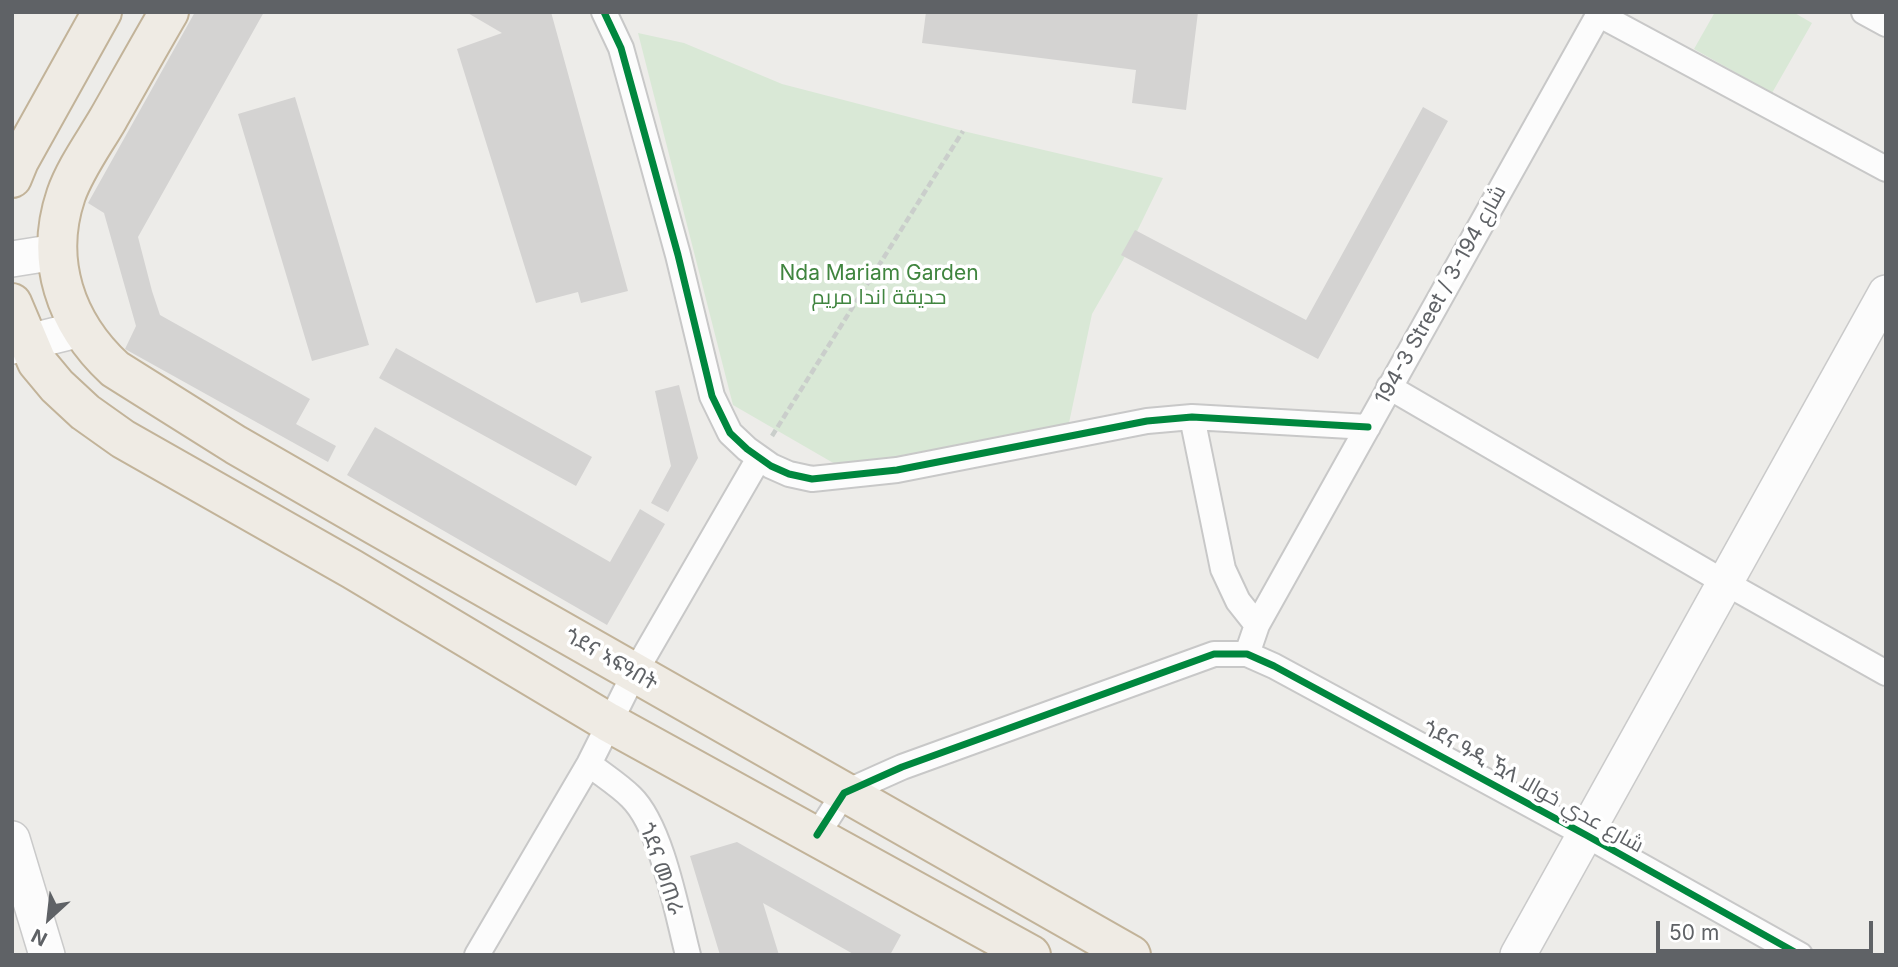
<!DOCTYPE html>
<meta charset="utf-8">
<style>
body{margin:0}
#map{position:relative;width:1898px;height:967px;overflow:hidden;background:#edece9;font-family:Inter,sans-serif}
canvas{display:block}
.frame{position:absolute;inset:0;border:14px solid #5f6266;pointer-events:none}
.north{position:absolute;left:14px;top:883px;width:70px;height:70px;-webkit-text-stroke:5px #fff;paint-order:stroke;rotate:207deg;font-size:19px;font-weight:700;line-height:28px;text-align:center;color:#5f6266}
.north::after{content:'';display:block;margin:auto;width:24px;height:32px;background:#5f6266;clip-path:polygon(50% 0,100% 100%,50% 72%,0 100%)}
.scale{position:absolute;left:1656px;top:921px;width:217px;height:32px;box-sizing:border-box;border:4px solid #5f6266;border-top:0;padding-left:9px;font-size:21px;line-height:24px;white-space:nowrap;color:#5f6266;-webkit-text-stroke:5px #fff;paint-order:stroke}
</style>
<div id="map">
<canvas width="1898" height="967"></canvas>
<div class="frame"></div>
<div class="north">N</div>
<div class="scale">50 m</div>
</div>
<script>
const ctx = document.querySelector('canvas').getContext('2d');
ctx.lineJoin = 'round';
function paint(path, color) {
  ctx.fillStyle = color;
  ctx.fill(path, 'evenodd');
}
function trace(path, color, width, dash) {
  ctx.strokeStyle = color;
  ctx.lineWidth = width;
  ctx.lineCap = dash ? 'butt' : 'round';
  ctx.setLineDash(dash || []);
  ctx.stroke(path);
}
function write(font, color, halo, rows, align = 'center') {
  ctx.font = font + ' Inter,Cairo,"Noto Sans Ethiopic",sans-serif';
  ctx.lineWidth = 7;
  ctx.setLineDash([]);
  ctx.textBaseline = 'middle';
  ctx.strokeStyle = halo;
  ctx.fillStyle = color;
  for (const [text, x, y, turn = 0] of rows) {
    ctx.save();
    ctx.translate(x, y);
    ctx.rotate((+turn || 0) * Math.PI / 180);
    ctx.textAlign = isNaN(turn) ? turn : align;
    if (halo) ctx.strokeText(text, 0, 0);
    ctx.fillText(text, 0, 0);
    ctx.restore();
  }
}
const green = new Path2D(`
 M1715,12h78l19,11 -40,70 -78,-44z
 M638,33l46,10 98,41 181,47 200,47 -40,82 -31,54 -23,109 -227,45 -109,-63z`);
const building = new Path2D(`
 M195,12h69l-126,225 14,54 8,24 150,84 -14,25 40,22 -8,16 -203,-113 11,-23 -32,-113 -16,-10z
 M466,12h85l77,279 -47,12 -3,-11 -42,11 -79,-254 45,-16z
 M926,12h272l-12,98 -54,-7 4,-33 -214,-27z
 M295,97l74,248 -57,16 -74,-247z
 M1423,107l25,14 -130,238 -197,-104 14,-25 171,90z
 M396,348l196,109 -16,29 -197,-108z
 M679,385l19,73 -30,54 -17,-9 20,-37 -16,-75z
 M375,427l235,135 30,-53 25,15 -58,101 -260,-150z
 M737,842l164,93 -11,20h-35l-92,-52 16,52h-59l-30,-99z`);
const path = new Path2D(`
 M772,436l191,-305`);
const street = new Path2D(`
 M604,12l17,36 57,207 34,141 18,37 17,16 24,17 18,8 23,5 85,-9 250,-49 45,-4 176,10
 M1864,12l22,12
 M1598,14l288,155
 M1389,387l335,195 162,91
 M1192,417l31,152 15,32 19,24
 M1247,654l10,-29 343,-613
 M589,764c14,11 30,21 42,33 31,30 46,116 57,158
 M817,835l27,-42 58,-26 312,-113h33l27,12 312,169 214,120
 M477,955l112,-191 45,-90 125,-216`);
const secondary = new Path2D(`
 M12,259l44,-7
 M12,346l69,-17
 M12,839l35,116
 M1518,955l368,-662`);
const highway = new Path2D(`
 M169,12c-21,36 -41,72 -61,107 -14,24 -33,50 -42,76 -22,65 -1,128 49,174l121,76 139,80 756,430
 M12,178l7,-17 83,-149
 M12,303l25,59 20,24 28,26 38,27 229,130 256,153 423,233`);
const cycleway = new Path2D(`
 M604,12l17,36 57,207 34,141 18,37 17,16 24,17 18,8 23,5 85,-9 250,-49 45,-4 176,10
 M817,835l27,-42 58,-26 312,-113h33l27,12 312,169 214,120`);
const parkNames = [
 ["Nda Mariam Garden",879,274],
 ["حديقة اندا مريم",879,298]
];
const streetNames = [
 ["194-3 Street / شارع 194-3",1441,295,-61],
 ["ጎደና ኣፍዓበት",611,660,30],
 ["ጎደና ዓዲ ዃላ شارع عدي خوالا",1533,787,29],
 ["ጎደና መጠራ",661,869,71]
];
paint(green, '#d9e8d6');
paint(building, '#d4d3d2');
trace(street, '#c8c8c8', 28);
trace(secondary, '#cacaca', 38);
trace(highway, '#c2b399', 42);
trace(path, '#cacecb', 4.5, [7, 3.5]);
trace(street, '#fcfcfc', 24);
trace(secondary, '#fcfcfc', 35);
trace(highway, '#efebe4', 38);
trace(cycleway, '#00873e', 7);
write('21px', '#40853f', '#fff', parkNames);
write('21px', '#5f6266', '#fff', streetNames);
</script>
